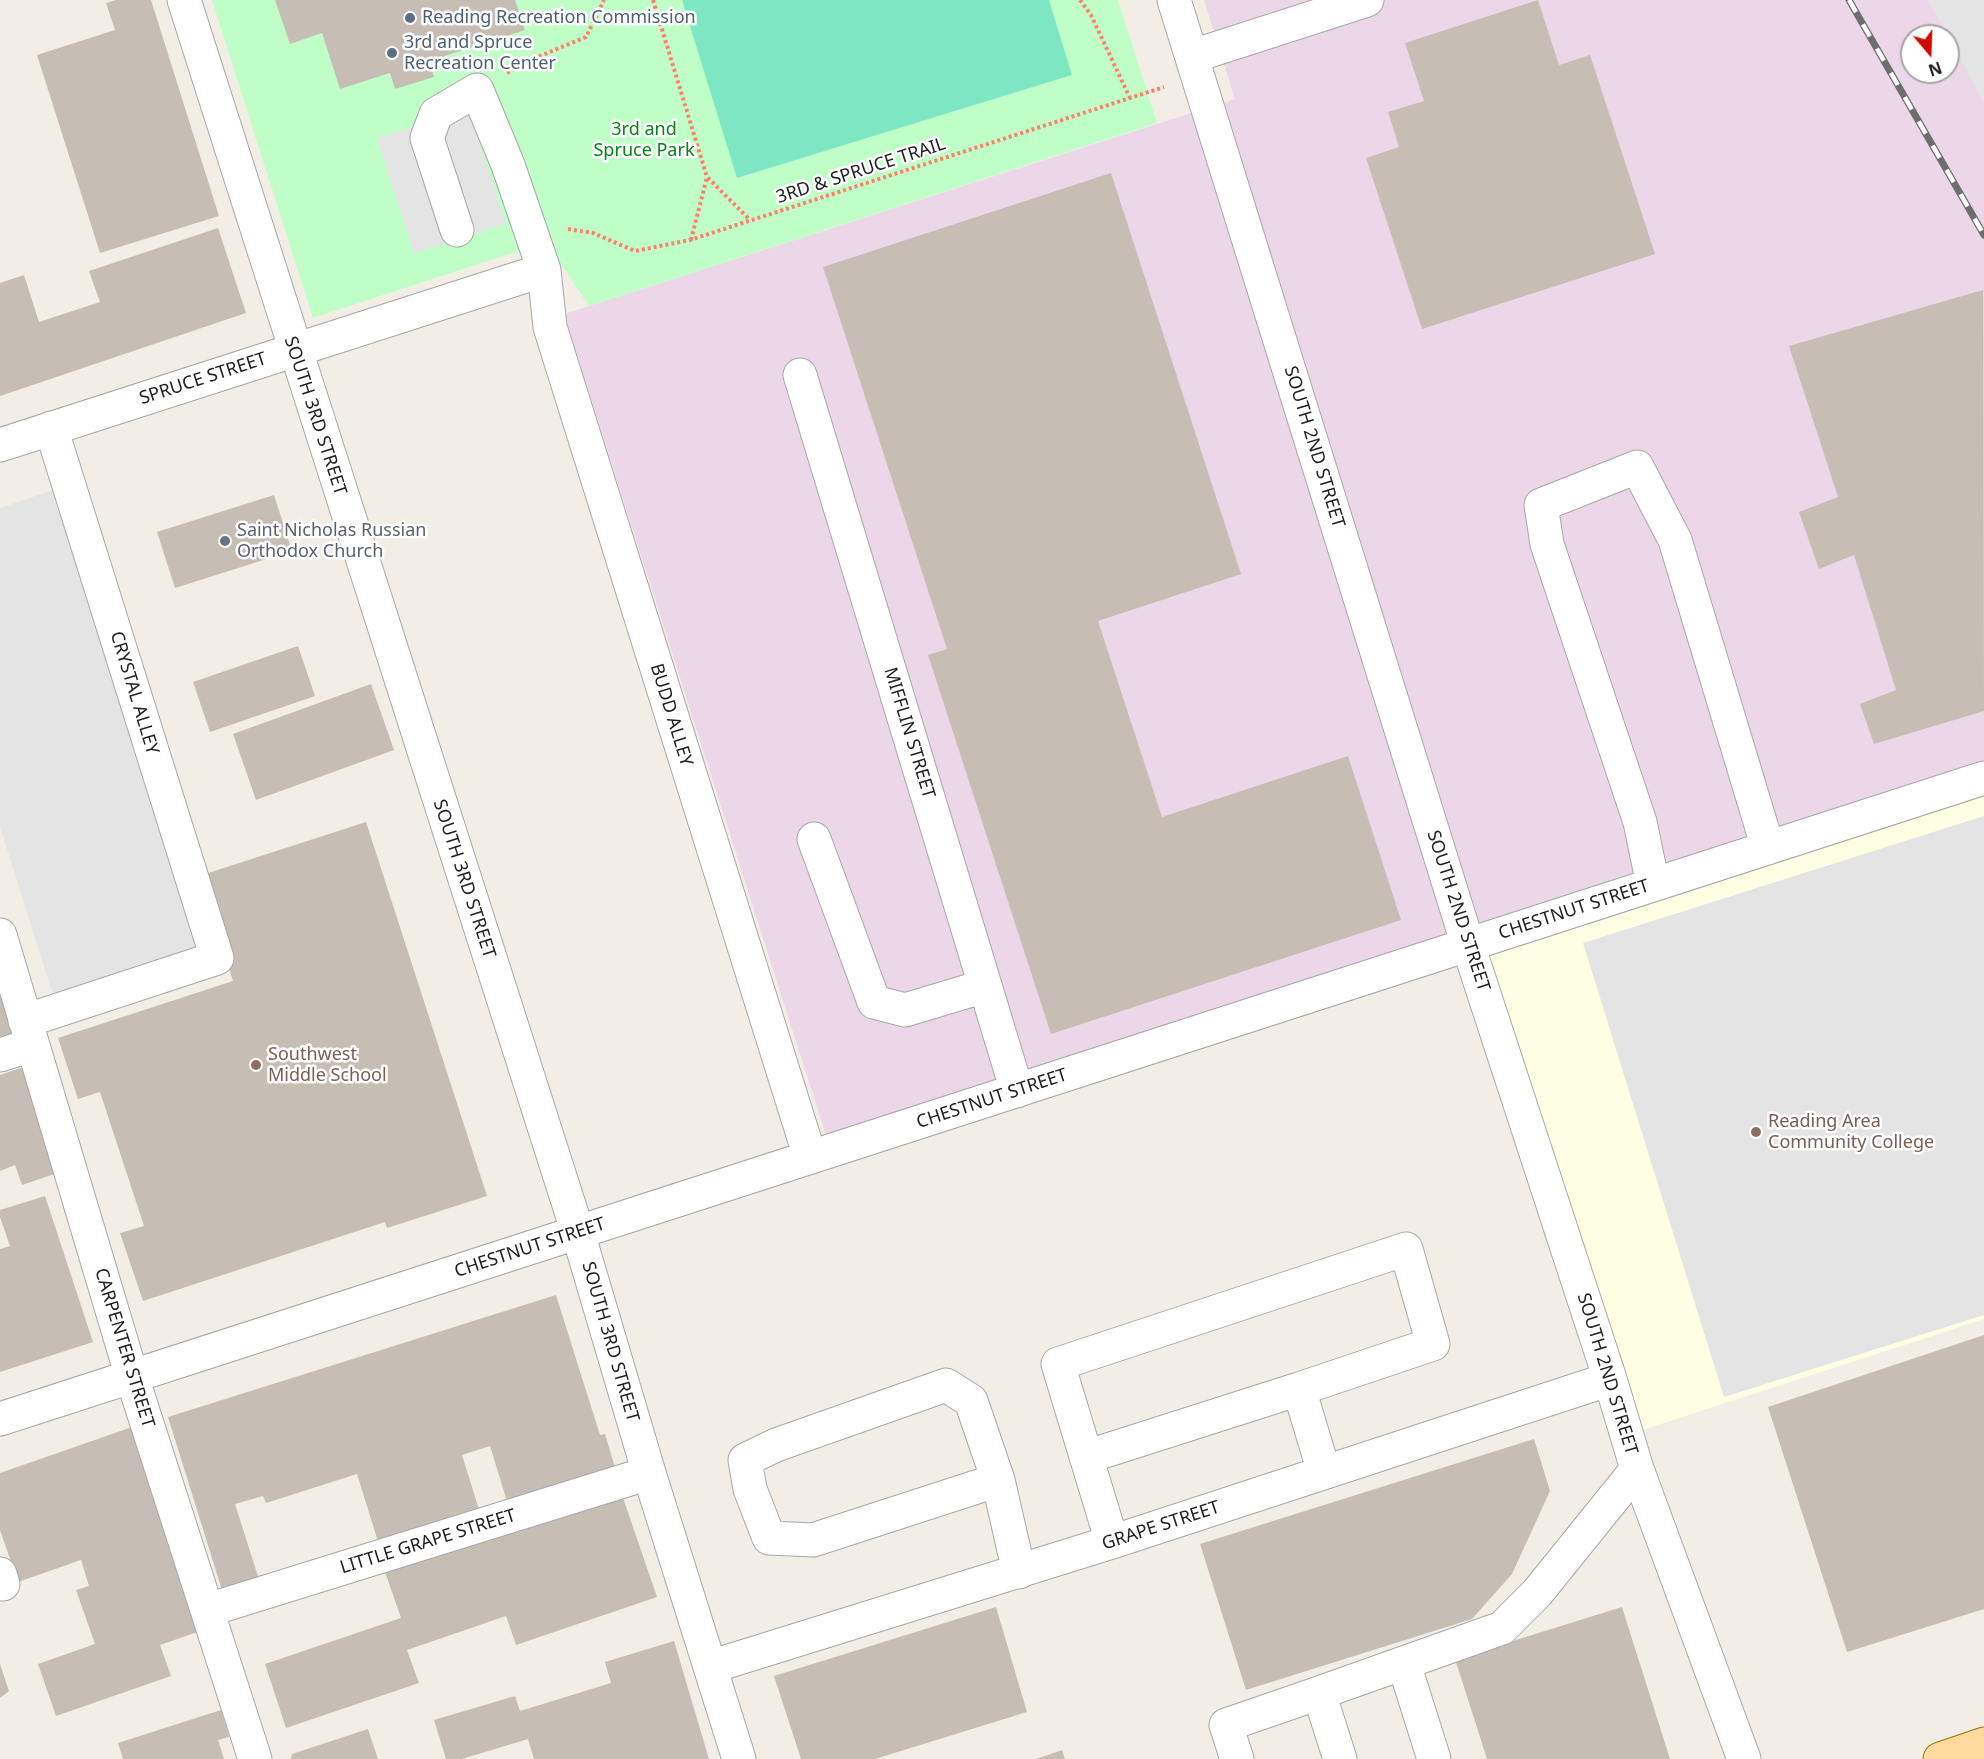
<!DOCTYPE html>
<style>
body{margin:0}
#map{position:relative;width:1984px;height:1759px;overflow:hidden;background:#f2eee6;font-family:"Noto Sans",sans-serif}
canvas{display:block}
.north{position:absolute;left:1900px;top:24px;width:60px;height:60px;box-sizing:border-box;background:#fff;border:2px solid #a6a6a6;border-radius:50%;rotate:161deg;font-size:16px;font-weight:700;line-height:24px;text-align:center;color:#202020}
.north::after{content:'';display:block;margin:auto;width:21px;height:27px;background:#d10900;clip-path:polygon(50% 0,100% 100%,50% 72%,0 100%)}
</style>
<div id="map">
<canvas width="1984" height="1759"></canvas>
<div class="north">N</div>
</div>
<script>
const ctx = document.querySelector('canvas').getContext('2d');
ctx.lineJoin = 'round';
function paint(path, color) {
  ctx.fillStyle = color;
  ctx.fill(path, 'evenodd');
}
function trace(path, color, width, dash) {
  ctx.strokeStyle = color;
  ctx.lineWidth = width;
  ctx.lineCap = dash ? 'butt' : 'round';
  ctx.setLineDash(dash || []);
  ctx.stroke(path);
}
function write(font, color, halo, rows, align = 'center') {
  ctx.font = font + ' "Noto Sans",sans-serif';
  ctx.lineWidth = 5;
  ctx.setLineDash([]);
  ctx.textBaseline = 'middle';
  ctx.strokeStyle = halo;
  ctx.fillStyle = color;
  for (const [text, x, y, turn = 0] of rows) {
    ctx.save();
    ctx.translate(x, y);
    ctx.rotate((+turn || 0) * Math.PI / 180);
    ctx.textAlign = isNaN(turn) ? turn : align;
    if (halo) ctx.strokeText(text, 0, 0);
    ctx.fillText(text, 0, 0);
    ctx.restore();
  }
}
const industrial = new Path2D(`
 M1204,0h780v778l-1153,373 -267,-837 671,-215zM1912,36h36v36h-36z`);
const education = new Path2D(`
 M1984,778v541l-357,116 -159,-490z`);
const park = new Path2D(`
 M212,0h906l39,123 -568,183 -43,-64 -233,76z`);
const pitch = new Path2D(`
 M682,0h367l23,75 -335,103z`);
const parking = new Path2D(`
 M1928,0h56v103l-36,-67z
 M469,109l37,115 -92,29 -37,-115z
 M56,489l151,482 -146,49 -61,-193v-319z
 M1984,816v499l-260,82 -141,-454z`);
const building = new Path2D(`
 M116,0h35l68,216 -119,37 -63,-198 78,-25 -9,-27z
 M275,0h240l10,30 -96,31 5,16 -39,12 -5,-16 -50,16 -18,-56 -32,11z
 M1538,0l21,65 31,-10 65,199 -233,75 -56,-171 33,-11 -11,-35 36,-11 -19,-58z
 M1111,173l130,401 -143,47 64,196 186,-61 53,164 -350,114 -123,-379 19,-6 -124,-382z
 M218,228l28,85 -246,83v-113l24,-8 15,47 61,-20 -11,-31z
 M1983,290l1,421 -110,33 -14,-40 36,-14 -42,-135 -35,14 -20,-57 39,-15 -49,-151z
 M274,495l18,56 -117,37 -18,-56z
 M298,646l17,50 -105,36 -17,-50z
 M371,684l23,66 -138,50 -23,-66z
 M366,822l121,374 -100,32 -2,-6 -242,79 -23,-68 24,-7 -44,-134 -22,7 -20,-61 175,-57 -34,-105z
 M0,974l22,61 -22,8z
 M33,1064l36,105 -47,16 -7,-20 -15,6v-96z
 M45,1196l48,146 -93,30v-123l10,-3 -10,-29v-7z
 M556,1295l44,140 5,-1 12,40 -108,34 -19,-62 -28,9 19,61 -101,32 -23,-74 -91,29 -3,-7 -28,8 28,88 -37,11 -58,-186z
 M1984,1335v274l-137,43 -79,-245z
 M135,1426l71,203 -46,16 11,31 -115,40 -18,-52 57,-20 -19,-54 13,-4 -8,-26 -63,22 -18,-52v-57z
 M1534,1439l16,52 -38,83 -40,45 -226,71 -46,-146z
 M620,1489l37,108 -141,48 -10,-29 -99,34 12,33 -133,45 -21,-64 136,-46 -17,-49z
 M996,1607l31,105 -152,47h-74l-27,-83z
 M1622,1607l48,152h-183l-32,-100z
 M674,1641l35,118h-175l-6,-20 -66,20h-16l-12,-39 81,-24 5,15 91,-28 -6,-21z
 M0,1664l9,27 -9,7z
 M221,1710l8,27 -11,3 6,19h-101l-5,-16z
 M368,1729l10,30h-87l1,-5z
 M1062,1750l3,9h-29z`);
const path = new Path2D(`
 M653,0l54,177
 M1080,0l11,15 39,83
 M507,73l21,-12 58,-24 18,-37
 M568,229l25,4 42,18 55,-11 474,-153
 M691,240l16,-63 43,43`);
const minor = new Path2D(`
 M184,0l394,1233 71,240 90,286
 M1174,0l294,945 142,434 27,90 107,290
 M1193,56l174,-56
 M457,230l-30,-92 9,-24 41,-24 31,75 36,105 6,57 260,830
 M800,375l217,716
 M0,445l544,-175
 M814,839l60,163 31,8 80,-24
 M1653,885l-13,-63 -93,-278 -6,-39 96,-38 38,73 93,308
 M0,935l132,442 123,382
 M25,1021l192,-63 -166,-530
 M0,1055l32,-10
 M0,1419l1984,-641
 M1086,1457l213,-68
 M998,1480l-185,60 -44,-2 -19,-49 -5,-29 31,-15 170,-60 25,16 27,79 21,92
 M1112,1542l-54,-178 348,-115 27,95 -134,45 25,83
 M0,1574l3,10
 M208,1610l441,-137
 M1404,1664l30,95
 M710,1667l402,-125 498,-163
 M1237,1759l-11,-34 93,-32
 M1340,1759l-21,-66 183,-65 35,-35 100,-124`);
const major = new Path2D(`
 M1940,1759l44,-15`);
const rail = new Path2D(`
 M1849,0l135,235`);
const markers = [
 [410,18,6,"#5c6f8a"],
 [392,53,6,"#5c6f8a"],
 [225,541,6,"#6b7280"],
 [256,1065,6,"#8d6e63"],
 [1756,1132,6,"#8d6e63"]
];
const serviceNames = [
 ["Reading Recreation Commission",422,18],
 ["3rd and Spruce",404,43],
 ["Recreation Center",404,64]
];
const parkNames = [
 ["3rd and",644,130],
 ["Spruce Park",644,151]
];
const streetNames = [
 ["3RD & SPRUCE TRAIL",861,171,-18],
 ["SPRUCE STREET",203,379,-18],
 ["SOUTH 3RD STREET",315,416,72],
 ["SOUTH 2ND STREET",1314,447,73],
 ["CRYSTAL ALLEY",134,693,73],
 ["BUDD ALLEY",671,715,73],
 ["MIFFLIN STREET",909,733,73],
 ["SOUTH 3RD STREET",464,879,72],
 ["CHESTNUT STREET",1574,910,-18],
 ["SOUTH 2ND STREET",1458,911,72],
 ["CHESTNUT STREET",992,1099,-18],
 ["CHESTNUT STREET",530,1248,-18],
 ["SOUTH 3RD STREET",610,1342,74],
 ["CARPENTER STREET",124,1348,73],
 ["SOUTH 2ND STREET",1607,1374,73],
 ["GRAPE STREET",1161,1526,-18],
 ["LITTLE GRAPE STREET",428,1542,-17]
];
const worshipNames = [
 ["Saint Nicholas Russian",237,531],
 ["Orthodox Church",237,552]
];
const educationNames = [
 ["Southwest",268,1055],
 ["Middle School",268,1076],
 ["Reading Area",1768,1122],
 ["Community College",1768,1143]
];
paint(industrial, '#ebd7e7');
paint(education, '#feffe2');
paint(park, '#c0fec8');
paint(pitch, '#7de7c3');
paint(parking, '#e4e4e4');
paint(building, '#c6beb5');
trace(minor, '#a7a7a7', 35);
trace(major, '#9d6f00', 35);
trace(path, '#ff7f6a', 4, [3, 3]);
trace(minor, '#fff', 33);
trace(major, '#ffd99e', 33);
trace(rail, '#6e6e6e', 7);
trace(rail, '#fff', 4.5, [14]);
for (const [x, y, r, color] of markers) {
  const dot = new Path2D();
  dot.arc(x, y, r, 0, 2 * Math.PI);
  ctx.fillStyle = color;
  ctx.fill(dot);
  trace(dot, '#fff', 2);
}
write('18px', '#4e5e75', '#fff', serviceNames, 'left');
write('18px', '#028513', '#fff', parkNames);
write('18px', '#202020', '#fff', streetNames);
write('18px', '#5b616d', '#fff', worshipNames, 'left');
write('18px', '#785e54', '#fff', educationNames, 'left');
</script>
